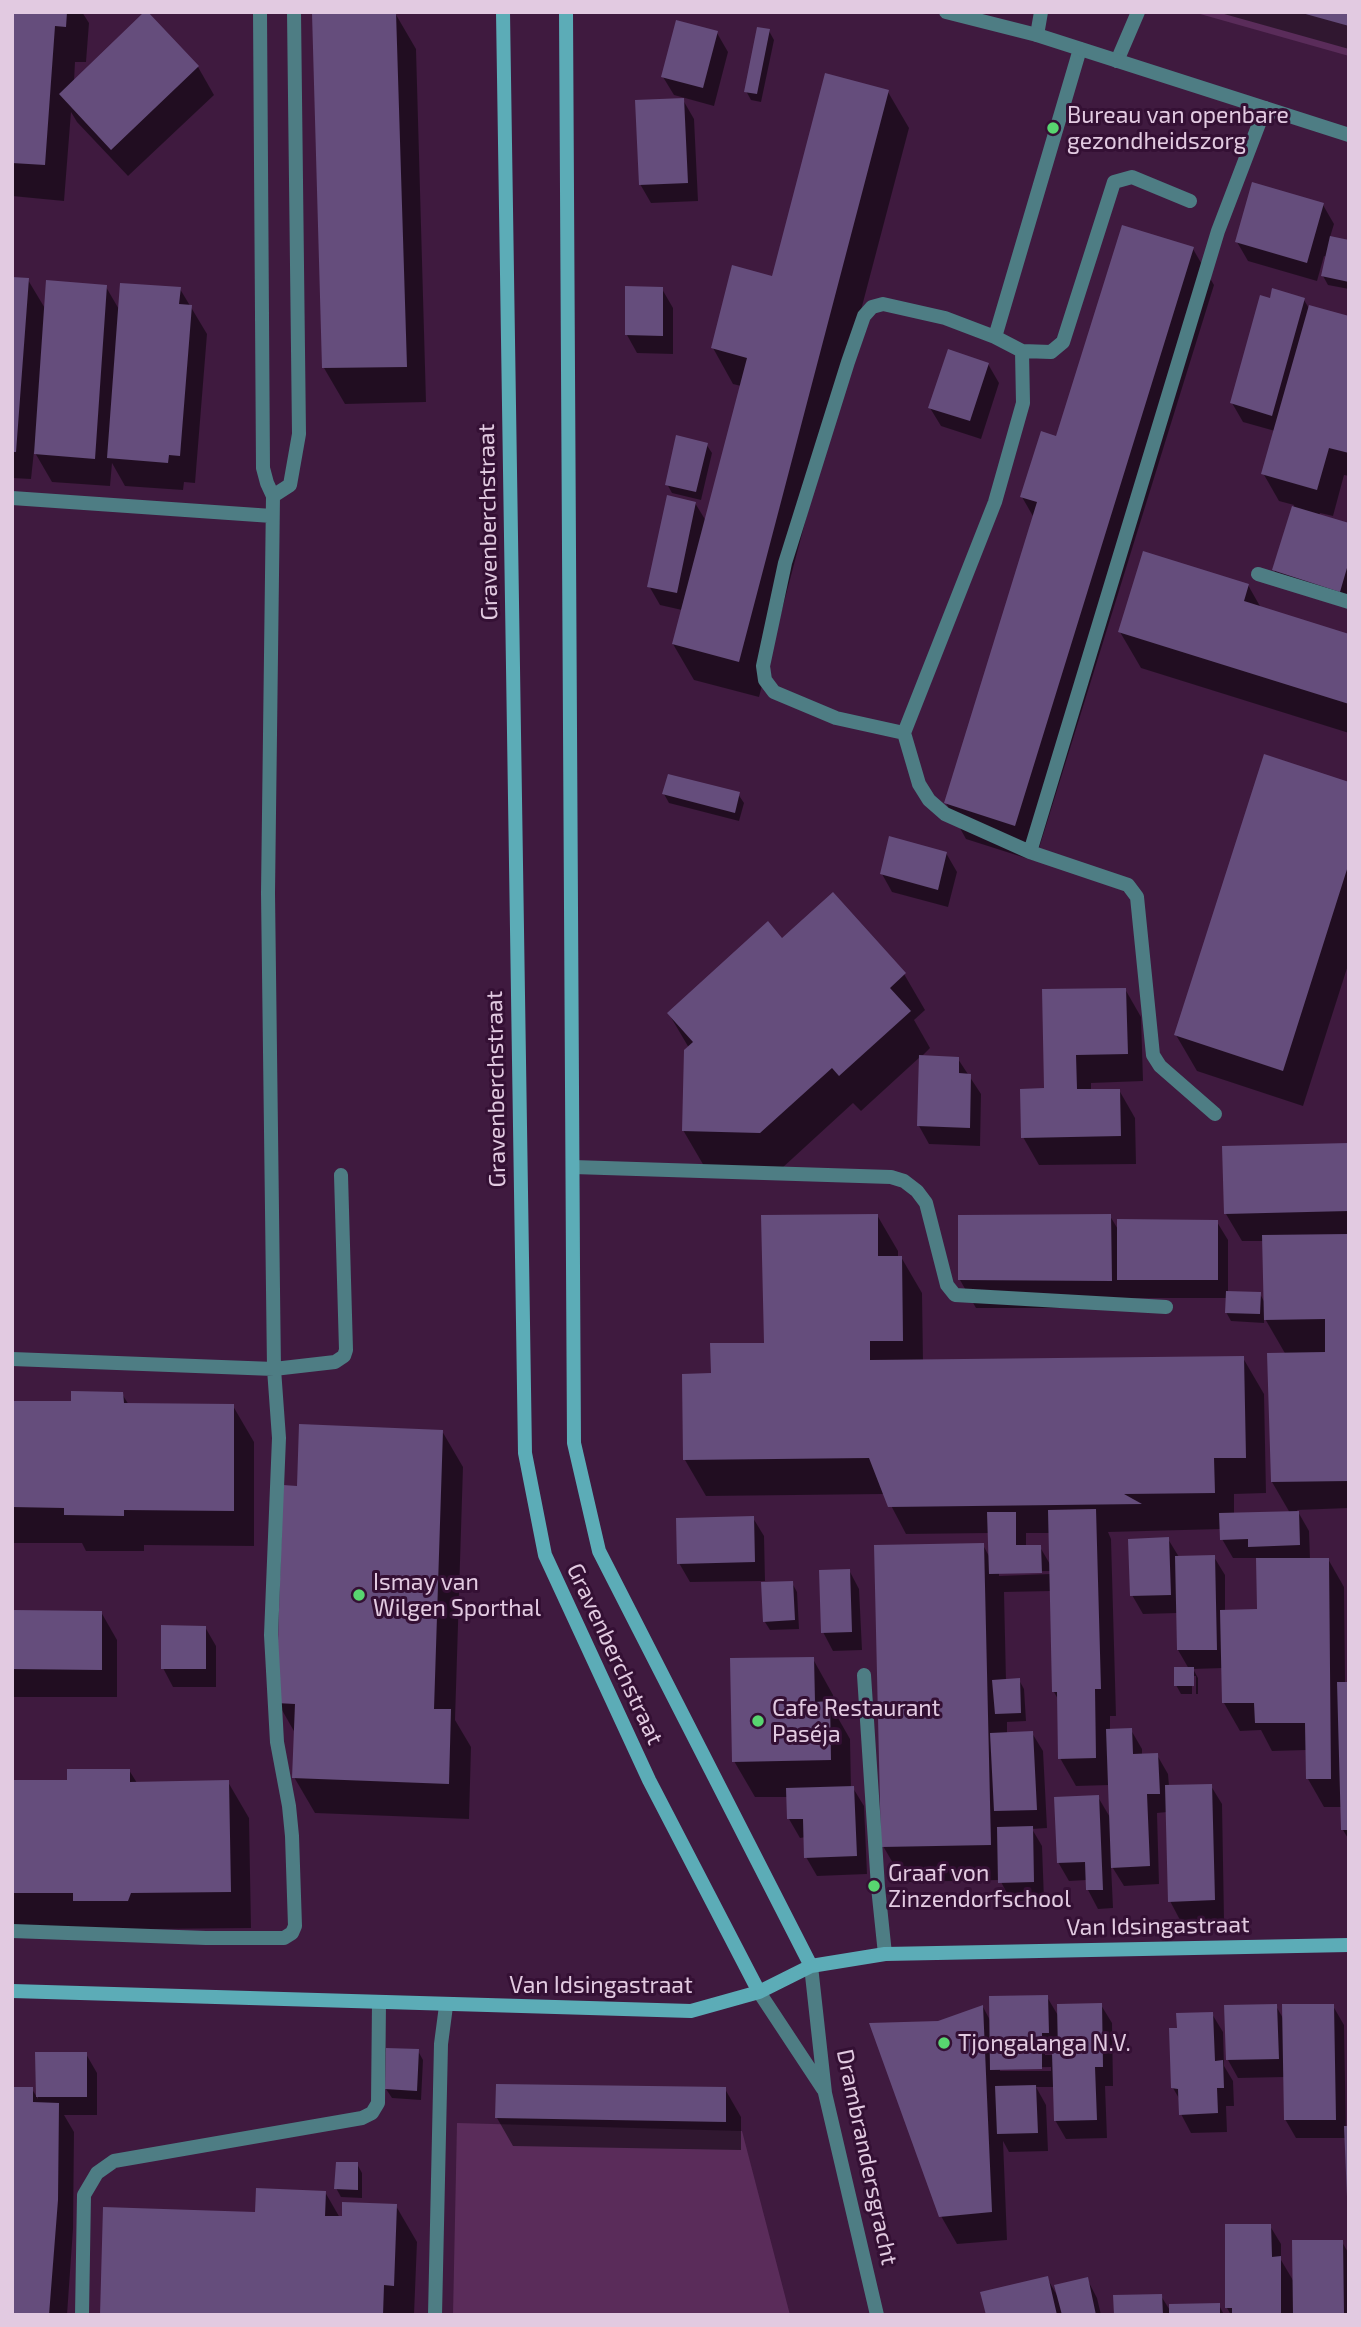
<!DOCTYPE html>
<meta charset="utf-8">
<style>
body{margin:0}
#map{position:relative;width:1361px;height:2327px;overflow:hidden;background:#3f1a3f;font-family:"Exo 2",sans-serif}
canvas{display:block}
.frame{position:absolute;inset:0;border:14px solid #e2cae1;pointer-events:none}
</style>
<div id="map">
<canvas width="1361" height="2327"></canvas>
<div class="frame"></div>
</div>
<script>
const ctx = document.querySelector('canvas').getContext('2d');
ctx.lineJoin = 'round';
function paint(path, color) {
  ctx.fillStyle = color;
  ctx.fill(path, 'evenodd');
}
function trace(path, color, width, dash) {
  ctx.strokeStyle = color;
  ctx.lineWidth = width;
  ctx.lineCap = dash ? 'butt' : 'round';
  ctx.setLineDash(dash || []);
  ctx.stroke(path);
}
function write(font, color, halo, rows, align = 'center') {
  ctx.font = font + ' "Exo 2",sans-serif';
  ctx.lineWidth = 6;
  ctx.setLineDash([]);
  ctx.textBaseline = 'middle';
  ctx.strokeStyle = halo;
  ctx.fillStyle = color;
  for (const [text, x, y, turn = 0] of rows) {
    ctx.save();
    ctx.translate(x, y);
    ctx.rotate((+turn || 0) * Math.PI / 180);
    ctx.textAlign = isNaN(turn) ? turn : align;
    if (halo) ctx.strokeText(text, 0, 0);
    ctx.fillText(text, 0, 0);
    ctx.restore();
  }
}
const green = new Path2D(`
 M1193,12h156v44z
 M457,2123l285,8 48,184h-337z`);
const shadow = new Path2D(`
 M12,12h70l7,11 -3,39h-11l-1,20 72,-69 52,54 16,28 -86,81 -51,-54 -6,-10 -7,89 -52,-5z
 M1217,12h132v37z
 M395,13l21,36 10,353 -81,2 -21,-36z
 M769,31l5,9 -13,62 -10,-2 -5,-9z
 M717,33l11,19 -14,54 -40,-11 -11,-18z
 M888,92l21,36 -150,569 -65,-17 -21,-36 9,-34 -22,-5 -11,-19 46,-83 11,18 35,-135 -8,-2 -20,-36 60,-70z
 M683,100l11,19 4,82 -47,2 -11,-19z
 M1323,205l11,19 -4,13 19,4v48l-21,-4 -5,-9 4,-19 -3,-1 -7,25 -69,-20 -11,-19z
 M1193,249l21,36 -179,576 -69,-22 -20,-36 88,-285 -12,-21 35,-59z
 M12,278l16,2 18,30 60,-23 14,24 60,-22 27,45 -12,149 -11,-1 -1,8 -58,-4 -13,-23 -2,23 -58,-4 -18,-31 -3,28 -19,-1z
 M662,289l11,19v46l-36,-1 -10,-18z
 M1271,300h33l6,10 39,8v158l-5,-1 -11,41 -13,-3 -1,3 30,9v84l-64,-20 -11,-19 20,-65 -15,-4 -16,-28 12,-42 -32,-9 -11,-19z
 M988,364l11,19 -18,56 -40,-13 -11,-18z
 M706,444l6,9 -11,47 -29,-7 -5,-9z
 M1248,585l13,23 88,27v98l-208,-65 -21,-36z
 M1349,784v178l-46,144 -106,-35 -21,-36z
 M664,794h74l6,9 -5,18 -70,-18z
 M946,853l11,19 -9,35 -56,-15 -10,-18z
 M782,940l122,34 21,36 -11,10 16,28 -9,9 37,2 23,35 -1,52 -51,-2 -10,-18 1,-69 -59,54 -8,-8 -72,66 -77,-3 -21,-36 6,-82 -20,-34z
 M1125,989l16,28 2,64 -52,2v8l28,-1 16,28 1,46 -97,1 -16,-28 23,-47z
 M1349,1145v363l-52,2 12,21 1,28h18l16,28 1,96h4v157l-6,-10 -1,-23h-18l-16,-28 -1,-29 -35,1 -11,-21 -21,1 -16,-28 -1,-35 -30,1 5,9v16h-2v-18h-4v18h-11l-5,-9 13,-16 -11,-19v-37l-35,1 -11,-19 36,-56 11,18h35l11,18v36h33l-1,-53h-24l-11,-19v-10l-114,3 3,7 5,177h-6v15l21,-1 11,19v7l15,-1 11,19 1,12h42l11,18 2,115 -44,1 -10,-19 -3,-89 -10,1 2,71 -35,2 -13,-21 2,43 -15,1 -10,-19 -1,-10 -18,1 -11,-19 40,-65 13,22 -1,-34 -34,1 -16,-28 -1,-57 -5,-9 -2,-101 -48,1 2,89 13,-1 5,9 2,32 -19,1v12l25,-1 11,18 4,77 -15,1 10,17 2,54 -33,1 -11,-21 -96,2 -21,-36 100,-301 7,13v-25l-84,1 -21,-40 -179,2 -21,-36 27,-85 54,-31 111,-129 21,36v6h3l21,36 1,69 320,-4 21,36 2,99 -32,1v20l56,-1 -18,-31 -3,-127h17l-22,-38v6l-33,-2 -5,-9 1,-14h-100v10h-151l-16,-28 150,-64 9,15 98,-9 11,18v53l32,1 5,9 -1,-62h-22l-16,-27zM1026,1533h25v33l-11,-19h-14zM1050,1571v3l-51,2v-4z
 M122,1394l7,11 104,1 21,36v104l-110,-1v6h-58l-4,-8h-70v-141l61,1z
 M442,1431l21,36 -8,253 16,27 -2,72 -154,-6 -21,-36 1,-44 -17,-30 21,-215z
 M753,1518l11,18 1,45 -75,1 -11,-19z
 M849,1570l10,19 3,61 -29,1 -10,-19z
 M792,1583l5,9 2,37 -29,1 -5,-8z
 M12,1612h89l16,28v57h-105z
 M205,1627l11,19v41h-43l-10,-19z
 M813,1659l20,36 1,16 16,28 1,49h2l11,18 3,68 -50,2 -11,-19v-20l-6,1 -11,-19 -1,-22h-33l-21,-36z
 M129,1770l8,13 91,-1 21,36 2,110 -100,1 -2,8 -137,-8v-147h57z
 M1047,1997l12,20 42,-12 11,18 1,63h-8l2,52 -41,1 -11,-19 -1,-33h-18l10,18 2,46 -39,1 -6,-11 4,99 -50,4 -16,-28 -3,-193 45,-16 8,15zM1060,2051v4h-15v-3zM1051,2067v4h-51v-3z
 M1276,2006l8,14 49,-14 11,19 2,113h-50l-11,-19v-42l-47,1 -10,-18z
 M1212,2014l11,18 1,34 9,15 1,25h-8l1,26 -36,1 -10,-19 -1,-14 -7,-12 6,-59z
 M418,2051l5,9 -2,40 -29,-2 -6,-9z
 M37,2054h49l11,19v42h-33l10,17 -1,97 -6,86h-55l20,-226 6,10z
 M497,2086l228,3 16,28v33l-228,-4 -16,-28z
 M357,2164l5,9v25l-21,-1 -5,-9z
 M325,2192l15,26 56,-12 21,36 -3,73h-312l155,-101z
 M1270,2226l11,18v16l13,22 48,-40 7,12v61h-118l-4,-7z
 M1047,2278l11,19 29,-18 10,19 4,17h-114z
 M1161,2296l10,16 48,-7 5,10h-109z`);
const building = new Path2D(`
 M12,12h55l-1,15 -11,-1 -10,139 -33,-2z
 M144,12h4l51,54 -88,84 -52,-56z
 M396,12l11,355 -85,1 -10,-355z
 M1302,12h47v14l-47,-13z
 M676,20l42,11 -15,57 -42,-11z
 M757,27l13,2 -13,65 -13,-2z
 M825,73l64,17 -150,572 -67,-18 75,-286 -36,-10 21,-83 40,11z
 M684,98l4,85 -49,2 -4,-85z
 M1252,182l72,21 -17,60 -72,-21z
 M1122,225l72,22 -179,579 -71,-23 93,-301 -17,-5 21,-66 15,5z
 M1330,236l19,4v42l-28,-6z
 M12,277l17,1 -13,174h-4z
 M46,280l61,5 -12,174 -61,-5z
 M120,283l61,4 -2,17 13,1 -12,151 -11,-1 -1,8 -61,-5z
 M625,286l38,1v49l-38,-1z
 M1272,288l33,10 -33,118 -42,-13 30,-108 10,3z
 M1309,305l40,11v137l-20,-5 -12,42 -56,-16z
 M948,349l41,14 -19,58 -42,-13z
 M676,435l32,8 -12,49 -31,-7z
 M667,495l29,7 -19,91 -30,-6z
 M1292,506l57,17v38l-9,31 -68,-22z
 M1143,551l106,33 -5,17 105,33v70l-231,-72z
 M1264,754l85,28v81l-66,208 -109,-36z
 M668,774l72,18 -5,21 -73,-19z
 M889,836l58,16 -9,38 -58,-16z
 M833,892l73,81 -16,15 21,23 -72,65 -7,-8 -72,65 -78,-2 2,-81 9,-8 -26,-29 101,-92 14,17z
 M1126,988l2,66 -52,1 1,34h43l1,47 -100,2 -1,-49 24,-1 -2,-99z
 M919,1055l40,2v16l12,1 -1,54 -53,-2z
 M1349,1143v68l-125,3 -2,-68z
 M878,1214v42h24l1,85h-33v19l374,-4 2,102h-32l1,35 -91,1 18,10 -254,3 -19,-49 -186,2 -1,-86 29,-1 -1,-30h54l-3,-128z
 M1111,1214l1,67 -154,-1v-65z
 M1117,1219l101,1v60h-101z
 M1349,1234v124h-2l2,123 -78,1 -4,-129 58,-1v-33l-61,1 -2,-85z
 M1226,1291l35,1 -1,22 -35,-1z
 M71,1391l52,1 1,11 110,1v107l-110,-1v6l-60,-1v-7l-52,-1v-106h59z
 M299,1424l144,6 -9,279h17l-2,75 -157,-6 3,-74 -19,-1 7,-218 14,1z
 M1096,1509l5,180h-6l1,69 -38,1 -1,-67h-5l-4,-182z
 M1299,1511l1,34 -52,2v-8l-28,1 -1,-27z
 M987,1512h29v33h25l1,28 -53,1z
 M754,1516l1,46 -78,2 -1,-46z
 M1169,1537l2,58 -41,1 -2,-57z
 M984,1543l7,302 -110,2 -7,-302z
 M1215,1555l2,95h-40l-2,-94z
 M1256,1558h73l2,221h-25l-1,-56h-50l-1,-20h-32l-2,-93 37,-1z
 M850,1569l2,63 -31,1 -2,-63z
 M793,1581l2,39 -32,2 -2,-40z
 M12,1610l90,1v59l-90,-1z
 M161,1625l45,1v43h-45z
 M814,1657l1,45 15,-1 1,59 -99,2 -2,-104z
 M1174,1667h20v19h-20z
 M1020,1678l1,35 -26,1 -3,-34z
 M1337,1682h12v148h-8z
 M1132,1728l1,26 25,-1 2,41h-13l3,72 -39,2 -5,-139z
 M1033,1731l4,79 -43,1 -4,-78z
 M67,1769h63v13l99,-2 2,112 -100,1 -3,8h-55v-8h-61v-113h55z
 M1212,1784l3,116 -47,2 -3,-117z
 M854,1786l3,70 -53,2 -1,-39h-16l-1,-31z
 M1099,1795l4,95h-17l-1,-28 -28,1 -3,-66z
 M1033,1826l1,56 -36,1 -1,-56z
 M1048,1995l1,38h-7v36l-52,1 -1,-74z
 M1102,2003l1,64h-8l2,53 -43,1 -2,-68h6l-1,-49z
 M1277,2004l2,55 -53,1 -2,-55z
 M1282,2004h52l2,116h-52z
 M983,2005l9,207 -53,5 -70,-194 69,-2z
 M1213,2012l2,49 8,-1 1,28h-7l1,25 -39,2 -1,-26 -7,-1 -2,-60h8l-1,-15z
 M386,2048l33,1 -2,42 -32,-2z
 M35,2052h52v45h-51z
 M496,2084l230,3v35l-231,-4z
 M1036,2085l2,48 -41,1 -2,-48z
 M12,2087h21v15l26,1 -1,97 -9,115h-37z
 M1344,2126h5v71h-2z
 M336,2162h22v28l-24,-1z
 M256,2188l70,3 -1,25h17v-14l55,2 -3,82 -10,-1 -1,30h-283l3,-108 152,5z
 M1225,2224h46l1,33 9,-1v59h-49v-7h-7z
 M1292,2240h51l1,75h-51z
 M1048,2276l9,39h-71l-6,-23z
 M1088,2277l8,38h-34l-8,-30z
 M1162,2294l1,21h-49l-1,-20z
 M1220,2303v12h-51v-11z`);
const lane = new Path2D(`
 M1037,35l4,-23
 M1117,61l21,-49
 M995,337l27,14 1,52 -28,99 -91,231 15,51 10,16 16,14 85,38 98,33 9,12 16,158 7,11 55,48
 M1022,351l29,1 12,-10 51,-160 18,-5 58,24
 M273,496l17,-11 9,-51 -5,-422
 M12,498l260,18
 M1258,574l91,28
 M904,733l-68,-15 -62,-26 -9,-12 -2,-14 22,-103 63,-201 16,-46 8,-9 11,-3 62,14 50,19 85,-288
 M1030,852l188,-621 47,-123
 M573,1167l318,10 13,4 13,10 9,12 21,82 8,10 211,12
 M12,1359l262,10 -6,-476 5,-397 -6,-13 -4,-15 -3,-456
 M864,1675l14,212 7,67
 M12,1931l194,7h78l8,-5 3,-7 -3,-90 -3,-30 -12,-64 -6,-107 8,-197 -5,-69 61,-7 9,-6 2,-6 -5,-175
 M82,2315l2,-120 13,-22 17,-12 248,-43 10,-5 6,-10 1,-101
 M435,2315l6,-271 5,-38`);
const street = new Path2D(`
 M946,12l91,23 312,100
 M811,1966l14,127 52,222
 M759,1992l64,97`);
const secondary = new Path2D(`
 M503,12l22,1441 20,102 104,225 110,212
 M566,12l8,1431 25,108 212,415
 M12,1991l679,20 68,-19 52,-26 74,-12 464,-9`);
const markers = [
 [1053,128,7,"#58d570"],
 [359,1595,7,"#58d570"],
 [758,1721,7,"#58d570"],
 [874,1886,7,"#58d570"],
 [944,2043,7,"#58d570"]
];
const poiNames = [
 ["Bureau van openbare",1067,115],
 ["gezondheidszorg",1067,141],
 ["Ismay van",373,1582],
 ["Wilgen Sporthal",373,1608],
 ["Cafe Restaurant",772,1708],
 ["Paséja",772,1734],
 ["Graaf von",888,1873],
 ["Zinzendorfschool",888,1899],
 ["Tjongalanga N.V.",958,2043]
];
const streetNames = [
 ["Gravenberchstraat",488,522,-91],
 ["Gravenberchstraat",496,1089,-91],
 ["Gravenberchstraat",615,1654,65],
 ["Van Idsingastraat",1158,1926,-1],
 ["Van Idsingastraat",601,1985],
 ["Drambrandersgracht",867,2157,78]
];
paint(green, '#5a2c5a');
paint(shadow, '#0007');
paint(building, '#654d7c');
trace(lane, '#4e7d84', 14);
trace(street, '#4e7d84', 14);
trace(secondary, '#5cacb7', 14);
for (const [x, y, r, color] of markers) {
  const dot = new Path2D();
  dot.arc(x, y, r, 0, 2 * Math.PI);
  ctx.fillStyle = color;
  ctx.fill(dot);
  trace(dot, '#341034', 2.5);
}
write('23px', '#e2cae1', '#341034', poiNames, 'left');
write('23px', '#e2cae1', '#341034', streetNames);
</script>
